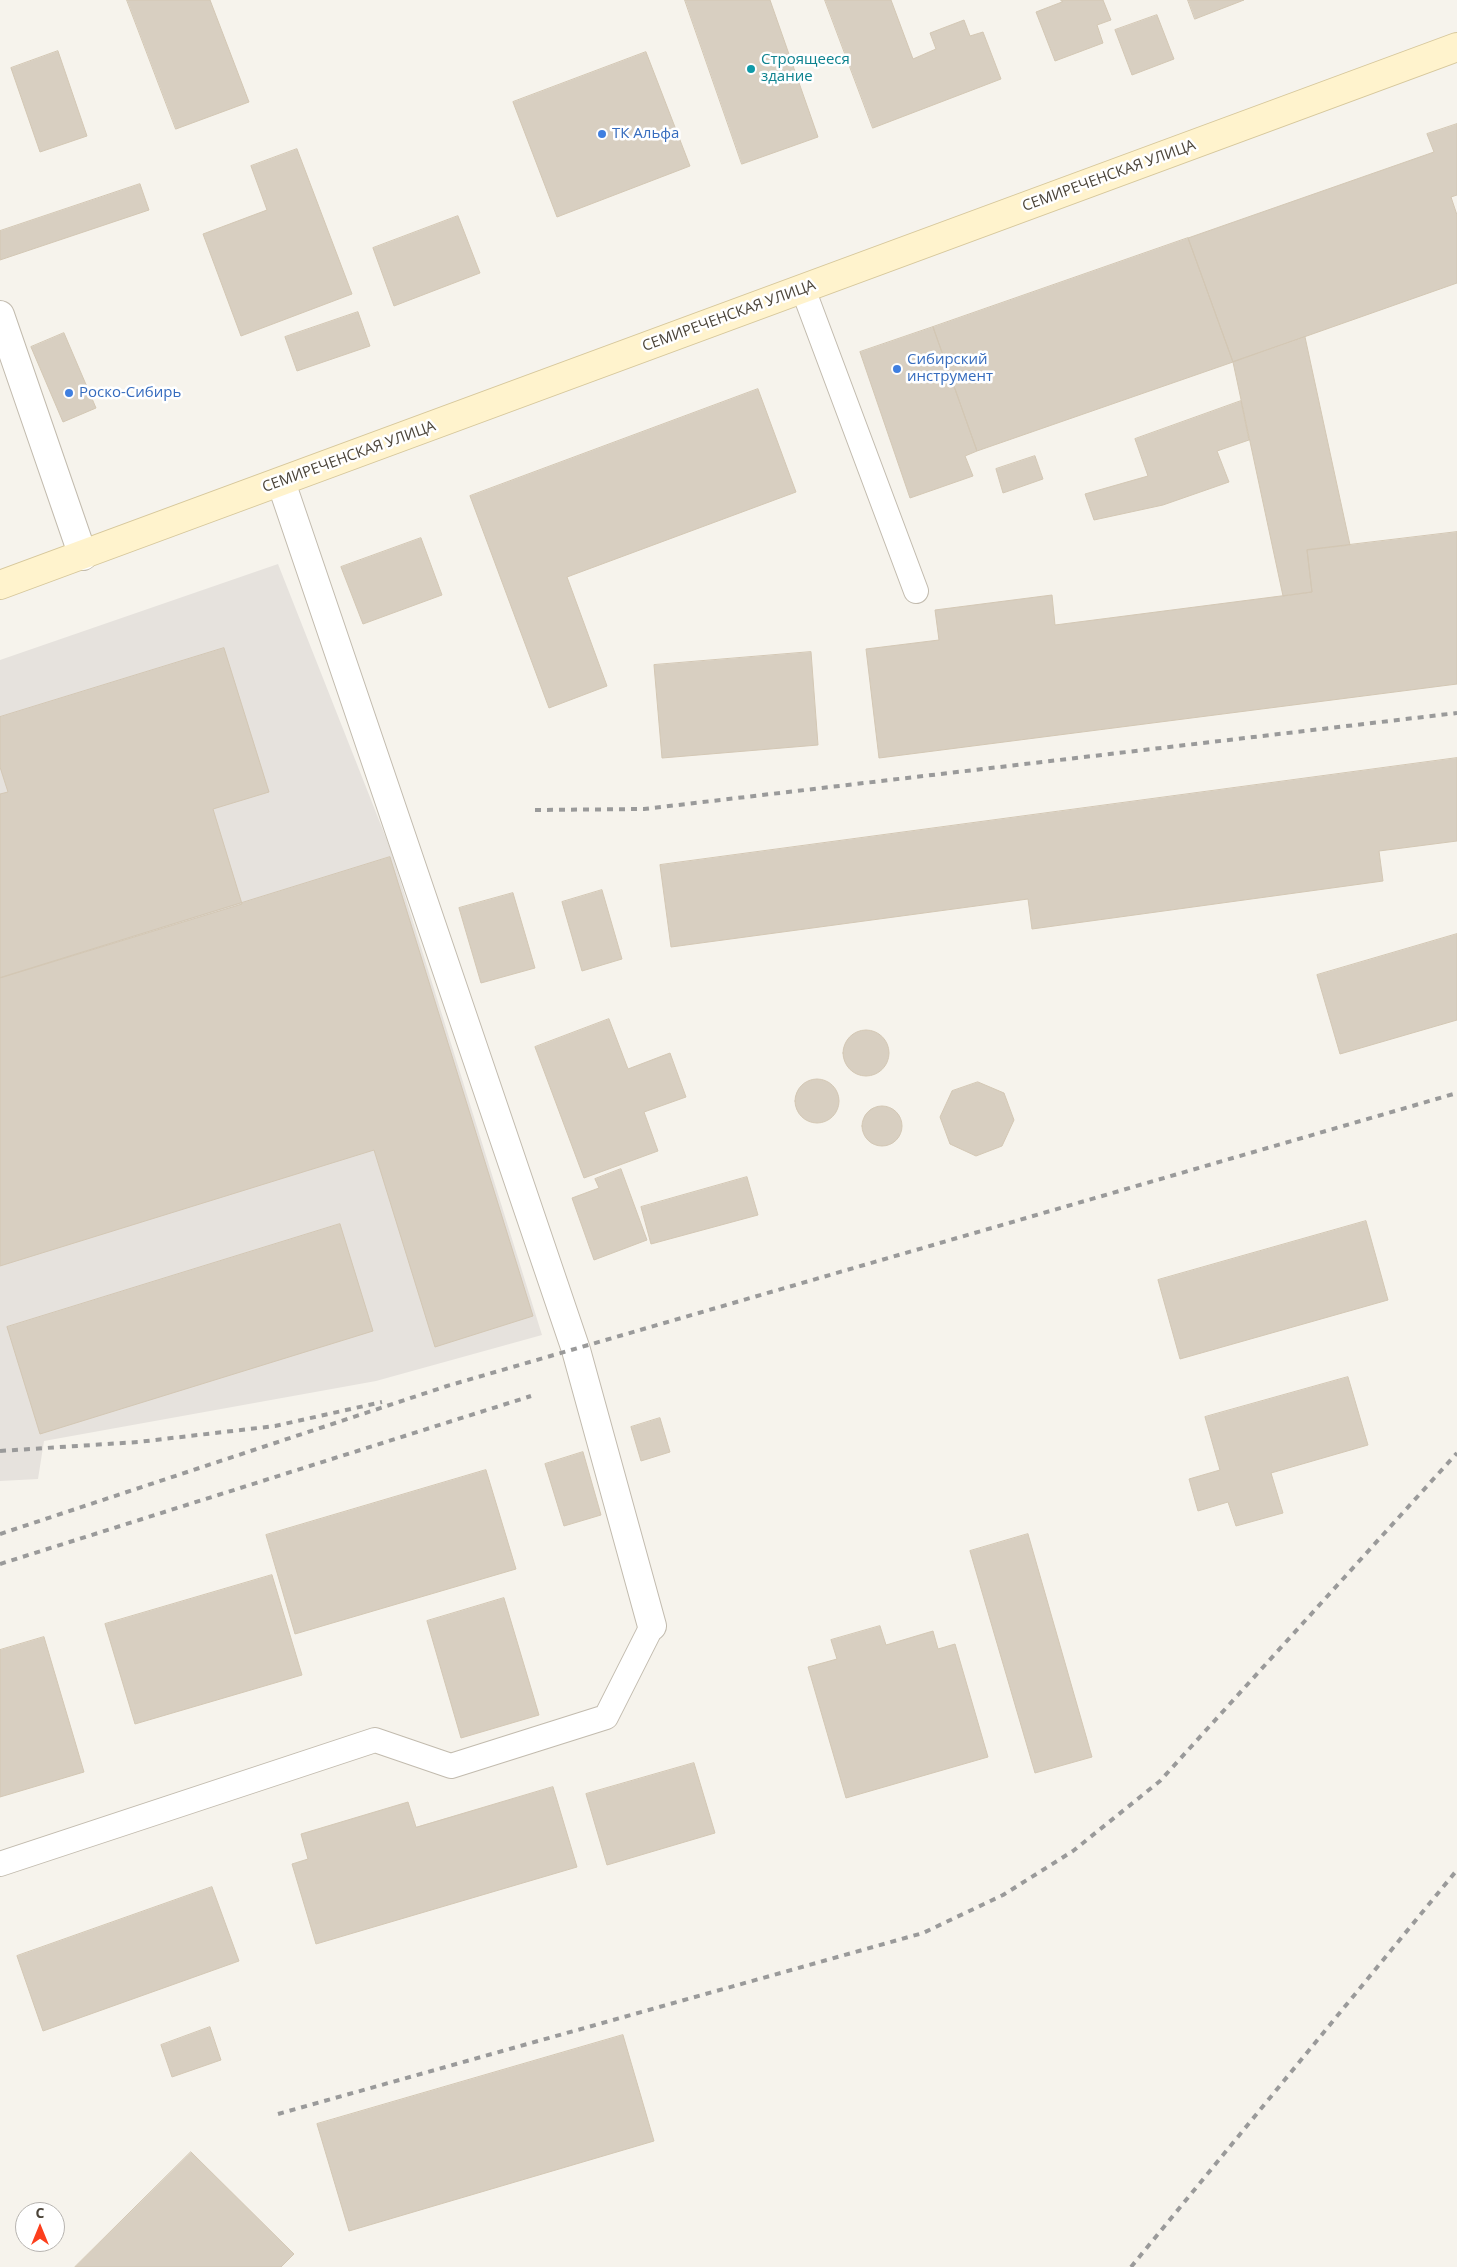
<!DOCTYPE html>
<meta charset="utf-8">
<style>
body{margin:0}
#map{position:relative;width:1457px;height:2267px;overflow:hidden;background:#f6f3ec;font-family:"Open Sans",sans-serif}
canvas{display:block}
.north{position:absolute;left:15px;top:2202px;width:50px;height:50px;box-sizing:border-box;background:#fff;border:1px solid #b7b4b0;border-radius:50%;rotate:0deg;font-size:14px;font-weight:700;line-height:20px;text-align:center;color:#4b4439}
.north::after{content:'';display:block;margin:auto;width:18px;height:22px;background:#fc3f1d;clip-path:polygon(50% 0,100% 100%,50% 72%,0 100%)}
</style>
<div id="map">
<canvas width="1457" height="2267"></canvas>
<div class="north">С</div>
</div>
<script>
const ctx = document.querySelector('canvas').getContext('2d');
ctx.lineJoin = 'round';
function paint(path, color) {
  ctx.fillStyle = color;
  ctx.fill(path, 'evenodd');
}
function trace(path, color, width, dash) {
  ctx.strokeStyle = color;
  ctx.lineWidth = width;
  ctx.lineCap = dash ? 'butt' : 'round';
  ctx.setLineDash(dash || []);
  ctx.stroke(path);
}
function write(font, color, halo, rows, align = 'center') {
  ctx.font = font + ' "Open Sans",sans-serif';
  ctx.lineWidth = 5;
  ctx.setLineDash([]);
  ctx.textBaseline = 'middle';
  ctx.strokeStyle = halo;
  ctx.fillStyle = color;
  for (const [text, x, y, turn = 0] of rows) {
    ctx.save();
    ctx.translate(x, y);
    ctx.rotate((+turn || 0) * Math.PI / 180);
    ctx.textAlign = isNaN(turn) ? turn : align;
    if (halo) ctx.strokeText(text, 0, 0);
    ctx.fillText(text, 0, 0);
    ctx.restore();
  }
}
const industrial = new Path2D(`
 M278,564l112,284 152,487 -166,46 -332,60 -6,38 -38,2v-821z`);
const building = new Path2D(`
 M127,0h83l39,102 -73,27z
 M685,0h85l48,137 -76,27z
 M825,0h66l22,59 23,-10 -6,-16 34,-13 6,16 13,-4 18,47 -128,49z
 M1061,0h42l8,20 -14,5 6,18 -48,18 -19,-49 26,-10z
 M1188,0h56l-49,19z
 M1157,15l17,44 -42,16 -17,-45z
 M58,51l29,85 -47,16 -29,-84z
 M646,52l44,114 -133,51 -44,-115z
 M1457,124v71l-6,2 6,18v68l-224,79 -45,-124 246,-86 -7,-18z
 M297,149l55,145 -111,42 -38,-102 64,-24 -16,-44z
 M140,184l9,26 -149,50v-29z
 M458,216l22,57 -86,33 -21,-58z
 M1188,238l45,124 -256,89 -44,-124z
 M358,312l12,34 -73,25 -12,-34z
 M933,327l44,124 -12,5 8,20 -63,22 -50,-146z
 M64,333l32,75 -33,14 -32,-75z
 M1305,337l45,208 -43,5 5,42 -29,4 -50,-234z
 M758,389l38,103 -229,85 40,109 -58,22 -79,-212z
 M1241,401l8,39 -32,11 12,31 -66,23 -69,15 -9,-26 63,-18 -13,-37z
 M1035,456l8,23 -40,14 -7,-24z
 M1457,532v152l-578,74 -13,-109 73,-9 -4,-30 117,-15 3,30 257,-33 -5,-42z
 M421,538l21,57 -79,29 -22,-57z
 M224,648l45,144 -56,17 29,95 -242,74v-184l8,-2 -8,-25v-50z
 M811,652l7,93 -156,13 -8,-93z
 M1457,758v83l-78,10 4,30 -351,48 -4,-30 -357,48 -11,-82z
 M390,857l143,459 -98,31 -61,-197 -374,116v-288z
 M602,890l20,69 -40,12 -20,-69z
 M513,893l22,75 -54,15 -22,-75z
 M1457,934v86l-117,34 -23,-79z
 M609,1019l19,50 42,-16 16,44 -42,15 14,39 -74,27 -49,-131z
 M843 1053a23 23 0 1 1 46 0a23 23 0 1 1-46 0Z
 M795 1101a22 22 0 1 1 44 0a22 22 0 1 1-44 0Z
 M978,1082l26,11 10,27 -12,26 -26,10 -26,-12 -10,-27 12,-26z
 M862 1126a20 20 0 1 1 40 0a20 20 0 1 1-40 0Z
 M621,1169l26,71 -53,20 -22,-62 27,-10 -4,-9z
 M747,1177l11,38 -107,29 -10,-37z
 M1366,1221l22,79 -208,59 -22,-79z
 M340,1224l33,107 -333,103 -33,-107z
 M1348,1377l20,68 -97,28 12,40 -47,13 -8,-24 -30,9 -9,-32 31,-9 -15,-53z
 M660,1418l10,34 -29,9 -10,-34z
 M583,1452l18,63 -37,11 -19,-62z
 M486,1470l30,99 -221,65 -29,-99z
 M1028,1534l64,223 -57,16 -65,-222z
 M272,1575l30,100 -167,49 -30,-100z
 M504,1598l35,117 -78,23 -34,-117z
 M880,1626l6,19 47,-14 5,18 17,-5 33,113 -142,41 -38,-131 29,-8 -6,-19z
 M44,1637l40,135 -84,25v-147z
 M694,1763l21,70 -108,32 -21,-71z
 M553,1787l24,80 -261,77 -24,-80 16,-5 -7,-25 107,-32 8,25z
 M212,1887l27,74 -196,70 -26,-75z
 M210,2027l11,33 -49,17 -11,-32z
 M623,2035l31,106 -305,90 -32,-107z
 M191,2152l103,102 -13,13h-206z`);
const lane = new Path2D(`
 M803,289l113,302
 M0,1864l375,-124 76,26 155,-49 46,-91`);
const street = new Path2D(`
 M0,315l83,241
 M281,482l295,868 76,276`);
const secondary = new Path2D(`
 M0,585l1457,-538`);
const rail = new Path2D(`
 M535,810l109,-1 813,-96
 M0,1451l138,-9 137,-16 107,-24
 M0,1534l447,-148 1010,-293
 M0,1564l531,-168
 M278,2114l645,-181 80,-38 70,-44 87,-70 297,-328
 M1131,2267l326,-397`);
const markers = [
 [751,69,5,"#0f9aa8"],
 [602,134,5,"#3f7fe0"],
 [897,369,5,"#3f7fe0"],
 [69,393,5,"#3f7fe0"]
];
const cultureNames = [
 ["Строящееся",761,60],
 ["здание",761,77]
];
const shopNames = [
 ["ТК Альфа",612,134],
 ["Сибирский",907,360],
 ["инструмент",907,377],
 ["Роско-Сибирь",79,393]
];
const streetNames = [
 ["СЕМИРЕЧЕНСКАЯ УЛИЦА",1109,176,-20],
 ["СЕМИРЕЧЕНСКАЯ УЛИЦА",729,316,-20],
 ["СЕМИРЕЧЕНСКАЯ УЛИЦА",349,457,-20]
];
paint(industrial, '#e6e2dd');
paint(building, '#d8cfc1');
trace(building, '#d3c7b4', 1);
trace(lane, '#c2bbae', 26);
trace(street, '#c2bbae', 30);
trace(secondary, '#d6c79b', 30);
trace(lane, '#fff', 24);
trace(street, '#fff', 28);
trace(secondary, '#fff3cd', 28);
trace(rail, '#9a9a9a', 4, [6, 6]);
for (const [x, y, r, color] of markers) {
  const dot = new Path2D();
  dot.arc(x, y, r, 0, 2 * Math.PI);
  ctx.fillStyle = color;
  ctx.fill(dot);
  trace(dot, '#fff', 2);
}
write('15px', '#0d838f', '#fff', cultureNames, 'left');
write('15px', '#366cbe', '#fff', shopNames, 'left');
write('15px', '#4b4439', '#fff', streetNames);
</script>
